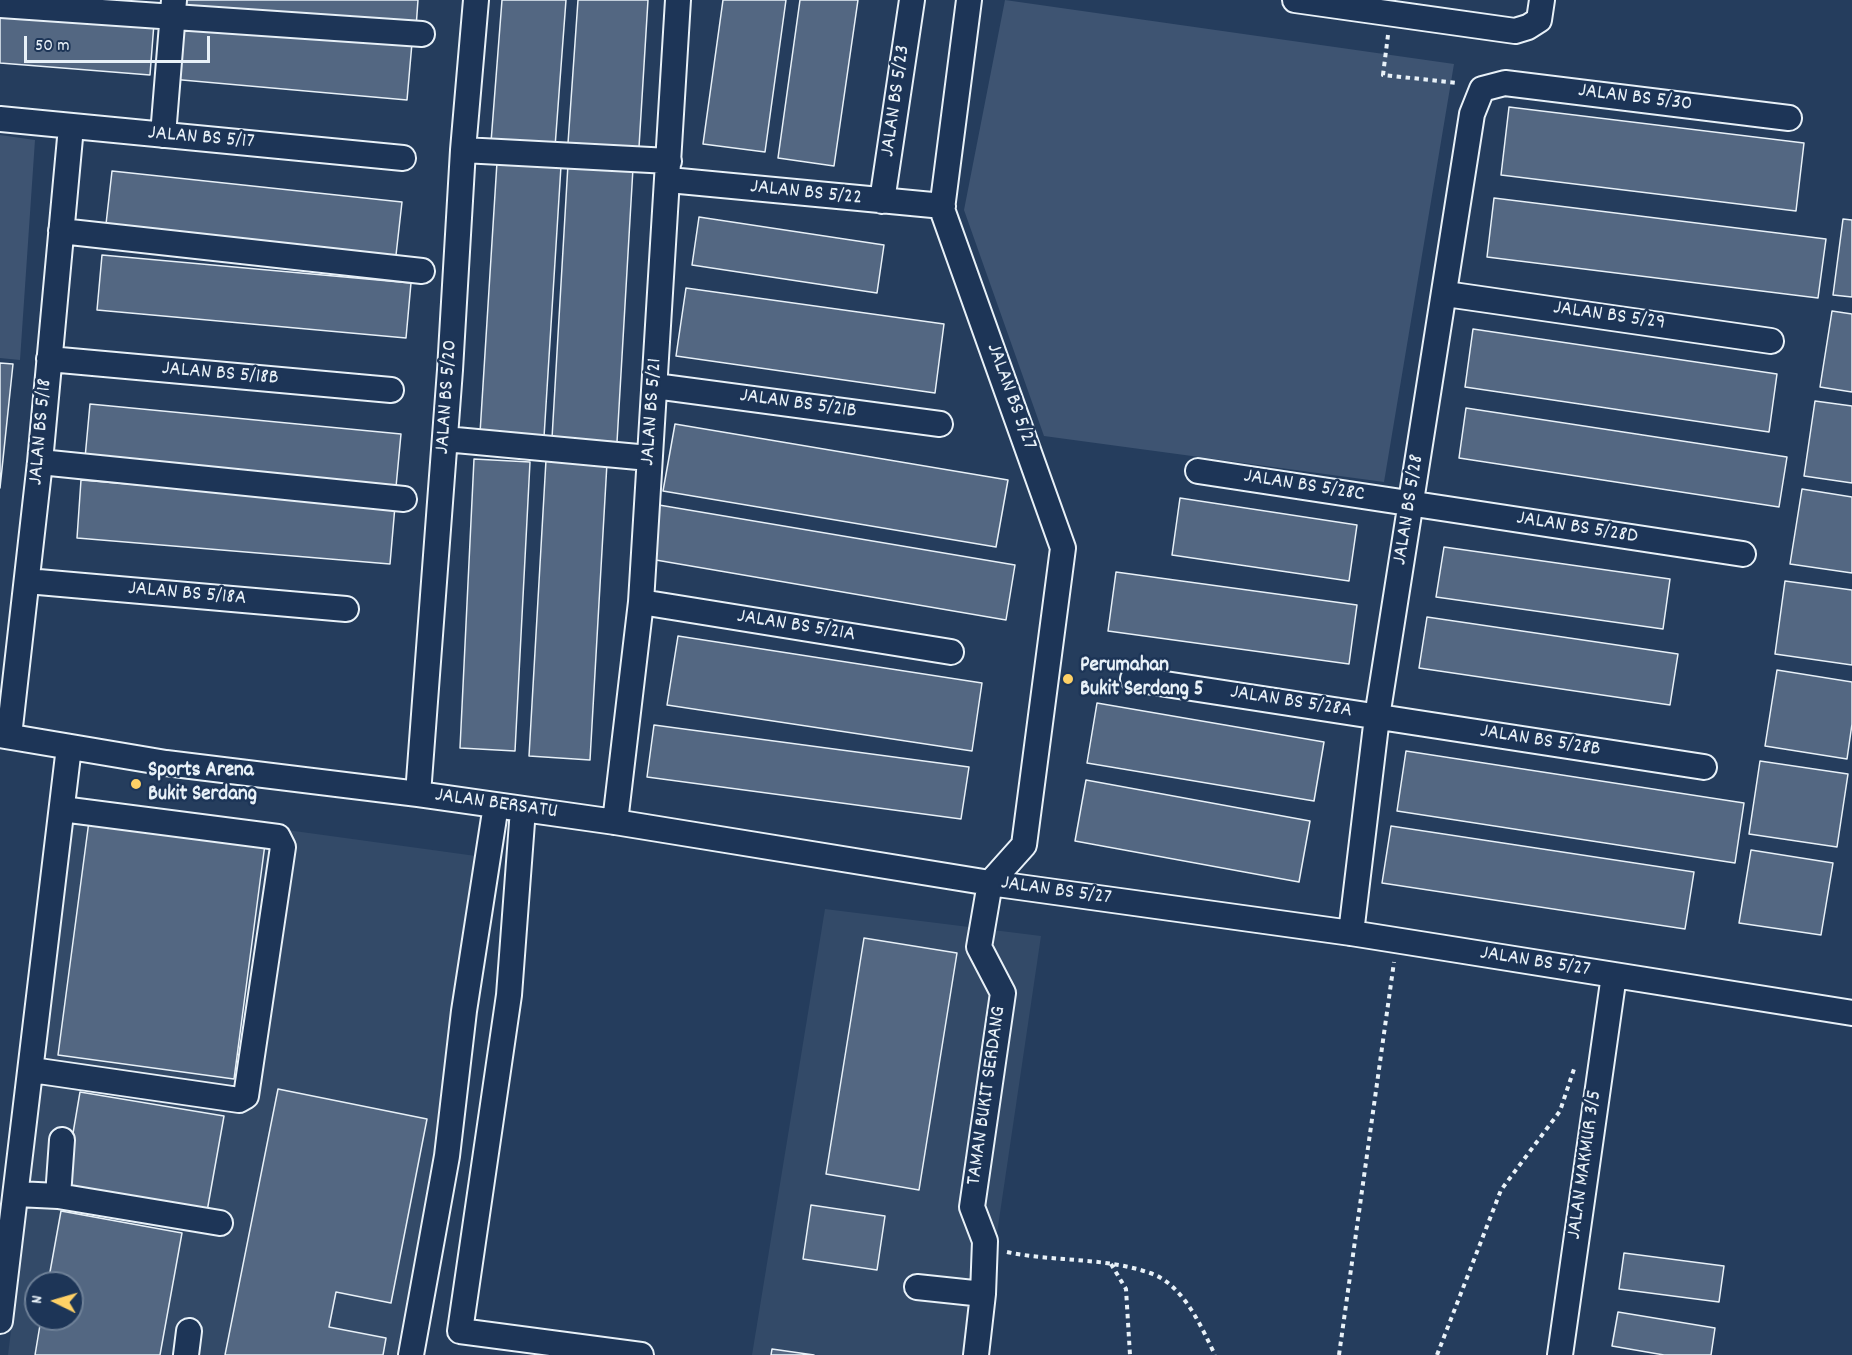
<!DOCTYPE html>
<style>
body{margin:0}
#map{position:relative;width:1852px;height:1355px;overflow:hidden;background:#253d5d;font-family:Dekko,sans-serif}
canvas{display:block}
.north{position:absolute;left:24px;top:1271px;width:60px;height:60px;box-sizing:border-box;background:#1d3557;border:2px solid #6e8097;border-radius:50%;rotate:275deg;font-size:16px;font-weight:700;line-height:24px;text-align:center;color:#e8f1f8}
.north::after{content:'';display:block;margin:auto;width:21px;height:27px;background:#ffd166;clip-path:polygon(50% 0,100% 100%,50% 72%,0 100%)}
.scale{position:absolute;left:24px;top:36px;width:186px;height:27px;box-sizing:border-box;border:3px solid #e8f1f8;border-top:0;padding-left:8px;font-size:18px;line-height:21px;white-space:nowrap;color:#e8f1f8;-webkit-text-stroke:4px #1d3557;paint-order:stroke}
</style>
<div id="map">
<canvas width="1852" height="1355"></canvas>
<div class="north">N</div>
<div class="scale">50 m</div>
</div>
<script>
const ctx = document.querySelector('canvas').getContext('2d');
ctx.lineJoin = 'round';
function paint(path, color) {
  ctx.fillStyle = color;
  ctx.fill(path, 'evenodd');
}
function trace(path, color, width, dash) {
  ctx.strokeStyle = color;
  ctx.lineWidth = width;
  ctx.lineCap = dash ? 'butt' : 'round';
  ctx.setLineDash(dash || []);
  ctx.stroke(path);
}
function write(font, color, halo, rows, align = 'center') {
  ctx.font = font + ' Dekko,sans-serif';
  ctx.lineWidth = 5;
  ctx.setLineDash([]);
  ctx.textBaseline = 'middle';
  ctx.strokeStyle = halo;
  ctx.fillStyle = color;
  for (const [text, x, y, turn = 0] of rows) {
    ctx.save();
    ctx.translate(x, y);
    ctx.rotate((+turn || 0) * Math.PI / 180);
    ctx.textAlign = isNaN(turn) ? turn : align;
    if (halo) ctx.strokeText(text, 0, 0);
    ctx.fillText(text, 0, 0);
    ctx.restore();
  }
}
const built = new Path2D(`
 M76,801l400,55 -39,298 -39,201h-390zM36,1283h36v36h-36z
 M825,909l216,27 -62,419h-227z`);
const green = new Path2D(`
 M1005,0l449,64 -70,418 -340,-46 -80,-226z
 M0,135l35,5 -15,220 -20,-2z`);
const building = new Path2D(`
 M176,0h242l-2,28 -240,-14z
 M502,0h64l-11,147 -64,-5z
 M578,0h70l-9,147 -71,-4z
 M723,0h63l-21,152 -62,-8z
 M800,0h58l-24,166 -56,-8z
 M0,11l154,12 -4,52 -150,-12z
 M176,23l236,20 -5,57 -236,-21z
 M1509,107l295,36 -8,68 -295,-36z
 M497,162l64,4 -17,271 -64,-4z
 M568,164l65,4 -16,274 -65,-4z
 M112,171l290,31 -7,62 -290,-31z
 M1494,198l332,41 -8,59 -331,-41z
 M699,217l185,28 -7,48 -185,-28z
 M1843,219l9,1v77l-19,-2z
 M102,255l309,28 -5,55 -309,-28z
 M686,288l258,36 -9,69 -259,-37z
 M1832,311l20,3v78l-32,-5z
 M1473,329l304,45 -8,58 -304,-45z
 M0,363l13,1 -13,124z
 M1815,401l37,5v77l-48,-7z
 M90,404l311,30 -5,53 -311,-29z
 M1466,408l321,49 -8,50 -320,-49z
 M675,424l333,56 -12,67 -333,-56z
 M474,459l56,3 -15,289 -55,-3z
 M546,460l61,3 -17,297 -61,-4z
 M81,480l314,26 -5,58 -313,-26z
 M1802,489l50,8v76l-62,-9z
 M1180,498l177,27 -8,56 -177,-26z
 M659,505l356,60 -9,55 -356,-61z
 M1444,547l226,32 -7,50 -227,-32z
 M1116,572l241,33 -8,59 -241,-33z
 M1785,581l67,9v75l-77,-11z
 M1427,617l251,37 -8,51 -251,-37z
 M678,636l304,47 -10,68 -305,-46z
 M1777,670l75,12v42l-5,35 -82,-13z
 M1097,703l227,39 -10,59 -227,-38z
 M654,725l315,42 -8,52 -314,-42z
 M1406,751l338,52 -9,60 -338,-52z
 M1760,761l88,13 -11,73 -88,-13z
 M1086,780l224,41 -11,61 -224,-41z
 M89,821l176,23 -31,235 -176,-24z
 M1391,826l303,46 -9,57 -303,-46z
 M1751,850l82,13 -12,72 -82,-12z
 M864,938l93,15 -38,237 -93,-16z
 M278,1089l149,30 -36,184 -55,-11 -7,35 57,11 -3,17h-158z
 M80,1092l144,24 -18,101 -143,-25z
 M811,1205l74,11 -8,54 -74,-11z
 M61,1211l121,22 -22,122h-125l6,-36h31v-36h-24z
 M1624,1253l100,13 -5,36 -100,-13z
 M1618,1312l97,16 -4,27h-47l-52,-9z
 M772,1349l42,6h-43z`);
const path = new Path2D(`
 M1388,35l-5,40 75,8
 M1007,1252c47,10 98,5 143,21 33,11 51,53 65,82
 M1111,1264l15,25 4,66
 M1339,1355l55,-393
 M1437,1355l64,-165 59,-79 15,-45`);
const minor = new Path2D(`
 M969,0l-27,209 121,339 -39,297 -34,38
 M1295,0l220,31 13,-4 11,-7 3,-20
 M0,5l422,29
 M0,119l403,39
 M163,135l11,-135
 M463,150l206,11
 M669,180l274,26
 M882,201l30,-201
 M61,231l361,40
 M1446,294l325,47
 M49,359l342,31
 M655,386l285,38
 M445,439l204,19
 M40,462l364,37
 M1198,471l545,83
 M27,581l319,28
 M641,602l310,50
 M1133,679l571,88
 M0,735l166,28 252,31 197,28 375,61 361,50 501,80
 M9,736l31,-274 31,-335
 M418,794l32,-424 13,-220 13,-150
 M523,809l-14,186 -49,336 181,24
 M615,822l26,-220 37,-602
 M1351,933l26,-216 95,-603 10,-25 23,-6 284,35
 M32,1070l207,30 7,-4 37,-249 -5,-10 -216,-28
 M17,1194l41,2 162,27
 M58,1196l4,-56
 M917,1287l66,7
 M0,1321l69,-574
 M186,1355l3,-24
 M411,1355l36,-199 17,-145 32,-206
 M976,1355l7,-61 2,-53 -13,-34 31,-214 -24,-46 11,-64
 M1560,1355l54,-380`);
const markers = [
 [1068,679,6,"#ffd166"],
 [136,784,6,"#ffd166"]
];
const streetNames = [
 ["JALAN BS 5/30",1635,99,7],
 ["JALAN BS 5/23",897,101,-82],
 ["JALAN BS 5/17",201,139,5],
 ["JALAN BS 5/22",806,194,6],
 ["JALAN BS 5/29",1609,317,8],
 ["JALAN BS 5/18B",220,375,5],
 ["JALAN BS 5/20",448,397,-86],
 ["JALAN BS 5/27",1010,397,70],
 ["JALAN BS 5/21B",798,405,8],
 ["JALAN BS 5/21",653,412,-86],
 ["JALAN BS 5/18",42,432,-85],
 ["JALAN BS 5/28C",1304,487,9],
 ["JALAN BS 5/28",1410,510,-81],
 ["JALAN BS 5/28D",1577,529,9],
 ["JALAN BS 5/18A",187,595,5],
 ["JALAN BS 5/21A",796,627,9],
 ["JALAN BS 5/28A",1291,703,9],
 ["JALAN BS 5/28B",1540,742,9],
 ["JALAN BERSATU",496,805,8],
 ["JALAN BS 5/27",1056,892,8],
 ["JALAN BS 5/27",1535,963,9],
 ["TAMAN BUKIT SERDANG",988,1096,-82],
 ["JALAN MAKMUR 3/5",1586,1165,-82]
];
const poiNames = [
 ["Perumahan",1080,667],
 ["Bukit Serdang 5",1080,691],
 ["Sports Arena",148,772],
 ["Bukit Serdang",148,796]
];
paint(built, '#334a68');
paint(green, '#3e5472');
paint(building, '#536782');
trace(building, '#e8f1f8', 1.5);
trace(minor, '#e8f1f8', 28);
trace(path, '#e8f1f8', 4, [4.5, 4.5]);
trace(minor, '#1d3557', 24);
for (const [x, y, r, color] of markers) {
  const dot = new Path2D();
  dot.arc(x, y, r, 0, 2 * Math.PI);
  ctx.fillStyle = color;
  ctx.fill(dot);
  trace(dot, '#1d3557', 2);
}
write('21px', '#e8f1f8', '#1d3557', streetNames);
write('bold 21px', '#e8f1f8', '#1d3557', poiNames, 'left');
</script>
